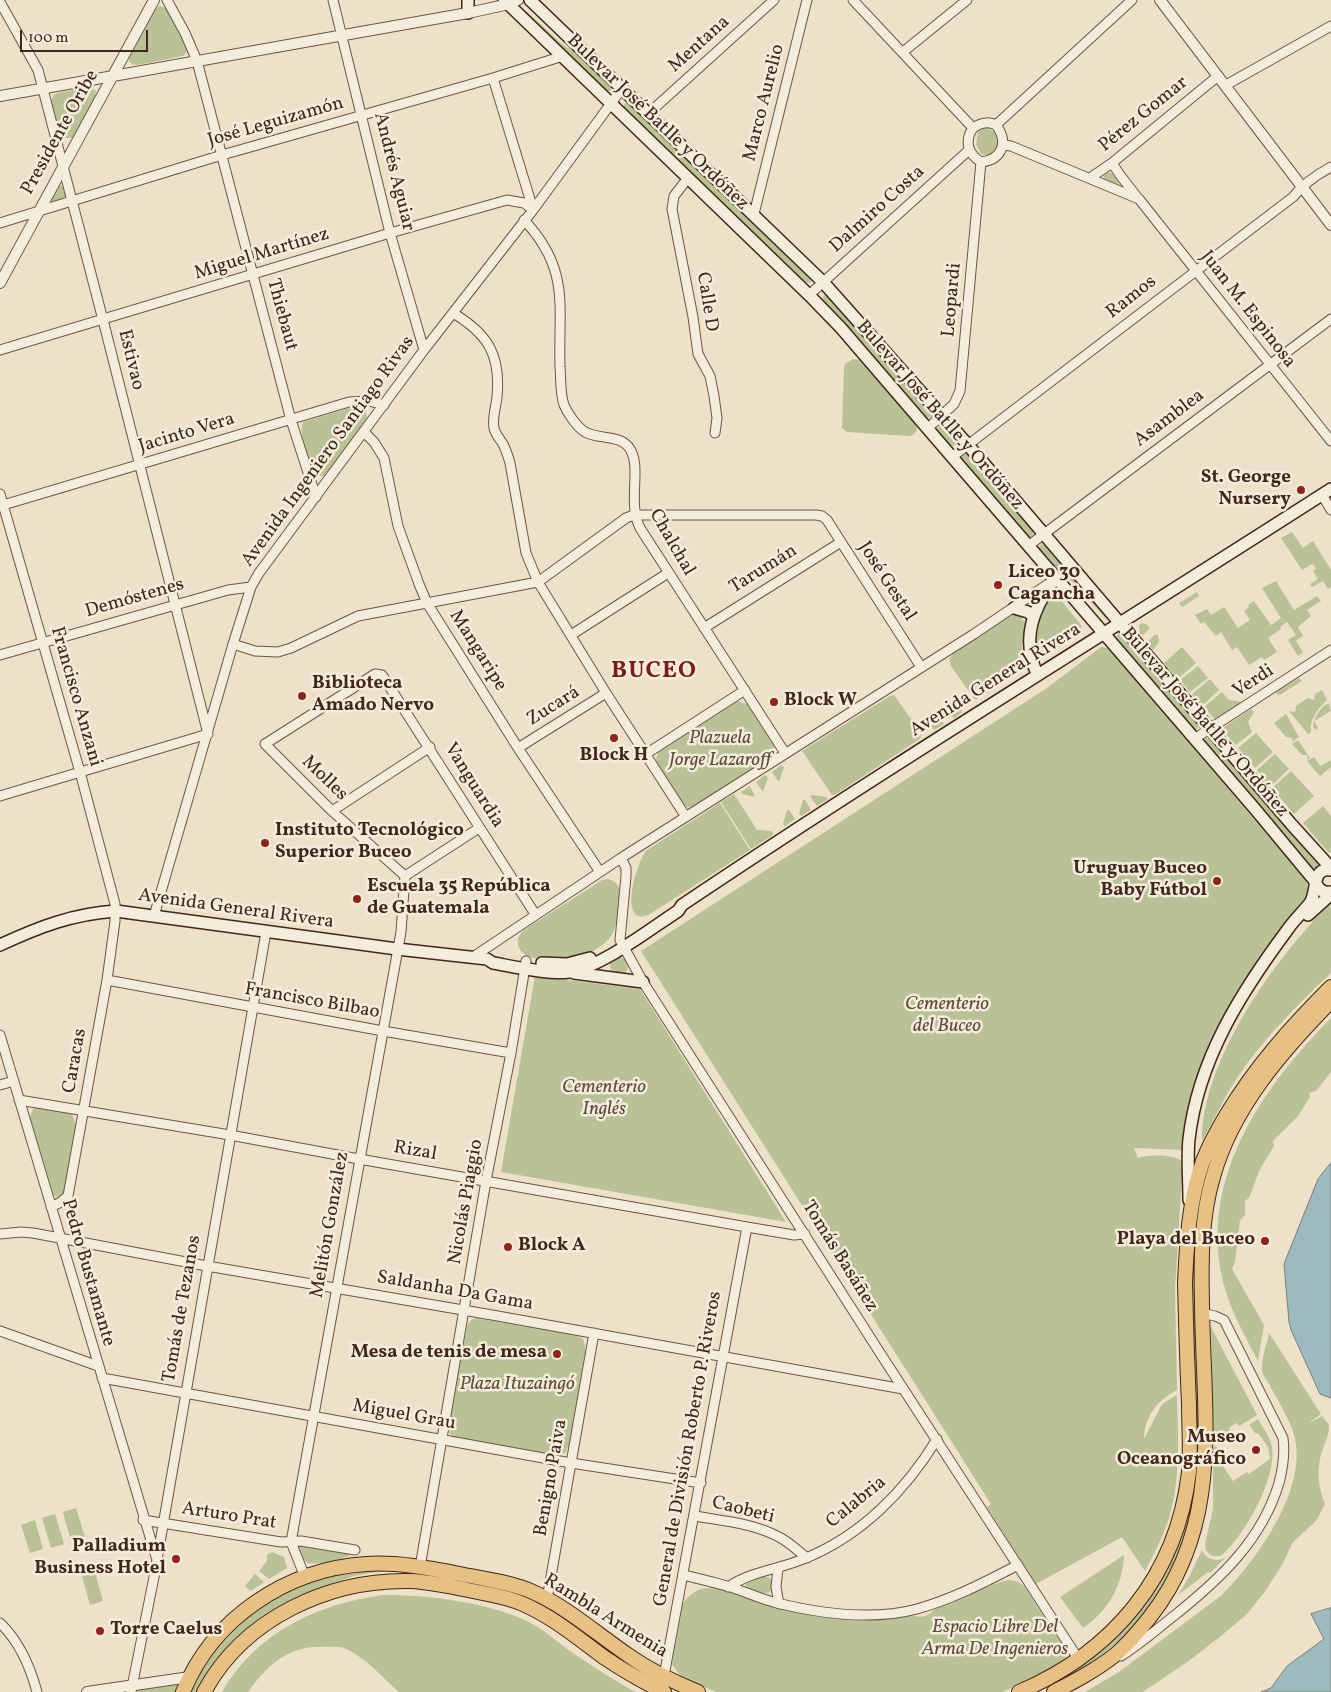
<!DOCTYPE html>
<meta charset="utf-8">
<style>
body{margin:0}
#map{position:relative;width:1331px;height:1692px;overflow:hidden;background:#eee1c9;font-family:Vollkorn,serif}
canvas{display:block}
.scale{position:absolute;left:20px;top:30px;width:128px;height:22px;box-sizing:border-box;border:2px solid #422617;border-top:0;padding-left:6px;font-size:15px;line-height:18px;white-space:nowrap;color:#422617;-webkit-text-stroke:4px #f4ecdc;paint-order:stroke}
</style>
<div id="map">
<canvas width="1331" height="1692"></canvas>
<div class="scale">100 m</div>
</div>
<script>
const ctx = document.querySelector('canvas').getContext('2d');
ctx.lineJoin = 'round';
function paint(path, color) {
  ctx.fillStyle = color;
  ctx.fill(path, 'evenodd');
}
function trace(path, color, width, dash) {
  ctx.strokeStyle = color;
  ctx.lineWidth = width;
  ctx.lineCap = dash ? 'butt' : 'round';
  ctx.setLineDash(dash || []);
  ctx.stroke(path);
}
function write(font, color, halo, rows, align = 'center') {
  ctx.font = font + ' Vollkorn,serif';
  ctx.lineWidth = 5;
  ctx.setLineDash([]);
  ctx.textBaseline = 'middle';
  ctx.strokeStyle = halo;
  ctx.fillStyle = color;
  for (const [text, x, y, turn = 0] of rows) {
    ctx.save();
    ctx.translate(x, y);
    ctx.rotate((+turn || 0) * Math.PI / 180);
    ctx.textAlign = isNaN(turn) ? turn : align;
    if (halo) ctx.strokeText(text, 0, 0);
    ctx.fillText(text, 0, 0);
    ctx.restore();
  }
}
const green = new Path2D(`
 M160,6l6,2 21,39v5l-4,4 -46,9 -5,-1 -3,-3v-6l26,-47z
 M526,11l36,33 22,15 29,28 -3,4h-3l-82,-79z
 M90,87l6,4 -1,7 -19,36 -4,4h-9c-4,-5 -12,-32 -11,-39 1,-3 2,-4 5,-6z
 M628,102l184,177 -2,4 -5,-1 -181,-174v-4z
 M986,127l9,5 3,12 -2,8 -7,4 -8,-2 -5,-10 2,-12z
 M1107,172l5,1 8,12 -2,1 -15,-6 1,-5z
 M59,185l5,2 2,9 -3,4 -11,2 -1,-4z
 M825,294l107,120v3l-5,1 -8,-8 -96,-109v-4z
 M853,359l8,1 55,64 1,6 -4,5 -4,1 -62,-4 -5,-4 2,-60 1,-4z
 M353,407l12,2 2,9 -2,7 -37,49c-5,3 -11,3 -16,-2 -3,-12 -14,-38 -9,-50z
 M942,425l14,16 -2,5 -5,-1 -12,-14 1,-4z
 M964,453l4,2 65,76v4l-3,2 -4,-2 -66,-77v-3z
 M1292,532l11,16 10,-7 18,29v17l-3,2 -5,-8 -11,6 -2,-3 8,-5 -5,-8 3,-3 -4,-4 -10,6 -21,-32z
 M1041,544l6,2 60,73h-1l-33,-37 -13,-9 -21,-22 -1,-3z
 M1276,581l18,29 23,-14 4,5 -14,9 4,6 -13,11 5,9 -7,5 7,11 -5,4 -10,-16 8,-5 -9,-13 -7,5 1,2 -13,9 9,14 -13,8 -2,-3 -13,8 -12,-18 -5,3 -11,-18 -5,4 -12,-14 -3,2 -6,-9 12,-6 4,6 13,-8 14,21 12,-8 -6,-9 5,-4 -1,-2 6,-4 17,24 10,-7 -19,-30z
 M1197,592l2,4 -17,11 -3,-4z
 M1049,597l10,1 22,27v3l-3,3 1,2 -32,22 -3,-4 -9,7c-3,-24 2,-40 14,-61z
 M1016,612l7,1 -2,7 5,1 -4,27 3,17 -5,2 2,3 -45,29h-3l-23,-33 -2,-7 5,-6z
 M1142,623l6,2 1,4 -6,6 -3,-1 -1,-9z
 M1118,634l5,1 76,89 -2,5 -3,1 -79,-91z
 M1154,635h4l1,7 -6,8 -6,-7z
 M1101,647l7,1 193,226 6,9 2,12 -60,81 -34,56 -16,41 -14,77 -51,-2 4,10c15,-4 30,-4 45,3l-8,128 2,101c-20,10 -33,28 -33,49l17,-33 4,-4 12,-7c1,41 4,83 -8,123 -6,19 -15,36 -24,53l-23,-34 -86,47 -49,-77 4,-3 -350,-553 406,-263z
 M1182,647l14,16 -18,16 -14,-16z
 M1198,666l10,12 -18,14 -10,-12z
 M1299,678l3,3 -24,15 -2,-4z
 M1210,679l9,11 -17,16 -10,-12z
 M1322,690l5,10c-9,8 -18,20 -16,32l-3,2 -19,-23 6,1 1,-6 12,-8 6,2 1,-6z
 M1222,692l7,8 14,2 -27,19 -12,-14z
 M894,695l27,38v5l-86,57h-3l-30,-44 88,-55z
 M737,701l10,3 27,42 -1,9 -78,52h-8l-4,-3 -26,-40 -1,-5 3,-8z
 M1329,703l2,8 -17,10 4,7 -3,2 -2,-4c1,-9 7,-19 16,-23z
 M948,707l13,2 1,3 -7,6 -3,-1 -6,-8z
 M1251,709l3,3 -6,10 4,10 -16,13 -12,-13 -1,-4z
 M936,714h2l6,10 -10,6 -2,-3z
 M1286,714l13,23 -7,5v-4l-6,-1 -12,-14z
 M1256,733l17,19 -18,16 -17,-20z
 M1210,737l114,129 -9,8 -111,-132 2,-4z
 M1298,740l12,18 -3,2 1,-5h-6l-10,-11z
 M1275,754l14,15 -19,18 -13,-17z
 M1314,757l6,9 11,-6v7l-11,9 -13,-15z
 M781,765l3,2 -4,13 -2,1 -6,-9z
 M1291,771l23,25 -20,18 -22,-26z
 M765,775l3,3 -5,14 -7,-10z
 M750,786l5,11 -13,-3 -1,-2z
 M734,794l23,36 14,1 2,2v2l-22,14 -30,-47z
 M812,795l14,2 2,2 -11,7 -7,-10z
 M803,800h2l6,10 -10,6 -2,-2z
 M720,803l30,47 -100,64c-33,16 -14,-53 -3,-64z
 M1323,806l8,10v35l-2,2 -26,-30z
 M787,810h2l6,9 -10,7 -2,-2z
 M608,879c12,3 13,13 12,24 -2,10 -3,25 -9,33 -7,11 -27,21 -40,23 -14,2 -52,4 -53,-16 -1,-6 2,-9 6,-13l78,-50z
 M1331,902v71c-34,32 -68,66 -94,105 -13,20 -23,42 -35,63 0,-82 73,-182 129,-239z
 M610 966a9 9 0 1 1 18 0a9 9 0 1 1-18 0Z
 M535,976l105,13 146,233 -285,-50z
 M1331,1018v54l-15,19 -7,2 1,4 -12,19 -25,25 1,5 -14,23 -11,29 -4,3v14l-5,5 -5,42 -3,7 32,56 -6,36c-13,-25 -27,-49 -34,-76 -27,-104 37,-196 107,-267z
 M36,1107l34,6 3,3 3,9 -12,67 -4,6 -6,-2 -24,-79 3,-8z
 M1196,1220c-2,26 -3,50 1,76 3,132 24,270 -97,360 -13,10 -51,35 -66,36 84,-41 129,-94 155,-184l2,-211 1,-47z
 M475,1318l100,17 8,4 2,6v9l-16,91 -4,8 -8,2 -103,-18 -4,-3 -1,-7 18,-101 3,-5z
 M1211,1327l46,88 -18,11 -3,-3 -7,5 2,3 -16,10 -2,-1z
 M1269,1333l52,81 -11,8h1l11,-6 7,9c0,11 -3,15 -7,26 -6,19 -4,35 3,53l-9,17 -23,21 -11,23 -16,25 -19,24 -26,22 -31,24 -47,32h-58l34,-20 103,-77c35,-35 87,-108 72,-160 -5,-18 -17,-35 -25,-51 -2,-4 -7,-9 -7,-14 -1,-10 5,-27 7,-37z
 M1258,1419c5,9 12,18 14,28 5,30 -26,86 -48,106l-3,3h-9l-6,-5 -1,-7 8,-35v-61l3,-2 6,9 -4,4 15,22 14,-9 2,2 21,-15 -2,-12 -10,-14 -2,1 -7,-9z
 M76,1508l9,29 -14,4 -8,-29z
 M55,1514l9,30 -13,4 -9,-30z
 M35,1520l8,29 -13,4 -9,-28z
 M299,1544l50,8v4c-8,3 -38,12 -44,5 -4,-4 -5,-11 -7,-15z
 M1202,1550c5,10 14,12 23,8l-15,15 -2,-1 -30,23 10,-16z
 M272,1552l12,5 3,11 -18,11 -10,-8 8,-10v-6z
 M1124,1555c-1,30 -16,56 -41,73l-23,-31z
 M351,1570l55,1h-23l-29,5 -43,15 -30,16 -22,14 -61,71h-8c20,-40 46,-68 83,-93 6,-4 13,-9 19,-13 15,-7 43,-11 59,-16z
 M95,1572l8,29 -13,4 -8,-29z
 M255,1574l9,8 -13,9 -6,-5z
 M765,1576l6,3c2,6 2,10 -3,14h-8l-14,-6 -1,-5z
 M1009,1580l9,2 6,4 41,63 1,8 -7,8 -56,27h-287l-35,-15 -9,-13 11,-61c8,-10 16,-16 29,-15 12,1 25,7 37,11 22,7 46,14 70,18 30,4 61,-2 92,-2 12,4 18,1 26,-8l63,-25z
 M383,1595c42,-1 109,8 146,27 16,8 29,21 44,31 20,14 41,27 62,39h-236c-17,-15 -33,-34 -53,-43 -6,-3 -14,-2 -19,-2 -37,-3 -59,17 -79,45h-26c35,-60 95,-88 161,-97z
 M173,1684l4,1 -2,7h-39l2,-4z`);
const water = new Path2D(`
 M1331,1163v235l-11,-4 -29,-64 -2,-8 -5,-58 34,-85z
 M1331,1608v84h-70l10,-4 16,-22 37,-27 -13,-25z`);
const minor = new Path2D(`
 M167,0l18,33 12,28 94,359 25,77
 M333,0l57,233 34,117
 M853,0l120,128
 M0,2l38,68 65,250 105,414 -208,62
 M903,52l64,-52
 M493,78l40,131
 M1226,85l105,-59
 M649,113l125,-113
 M996,125l136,-125
 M973,128c-9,13 -5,26 8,34
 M973,128c7,-5 16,-7 23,-3
 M1004,145l7,1 128,53 192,242
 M981,162c21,-2 28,-20 15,-37
 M1112,163l8,12 17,22
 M688,178l-14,18 -2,13 21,108 5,37 12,22 4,20 3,22 -2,15
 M1090,178l22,-15 106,-87
 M754,214l53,-214
 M524,220c47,50 34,87 36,147 1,12 0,27 4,38 4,9 13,22 21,27 14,8 36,2 45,17 12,19 -3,53 10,79l145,225
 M0,223l222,-68 271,-77 70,-22
 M809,295l160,-145
 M453,313c35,21 48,42 44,84 -1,9 -5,22 -3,31 1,6 6,11 9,16 3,6 5,12 7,19l16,90 12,29 68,111 80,124
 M0,350l390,-117 117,-33 17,3 9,7
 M928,428l26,-24 6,-13 21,-229
 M364,432l10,10 10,16 14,68 21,58 8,19 91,145 82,124
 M952,457l341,-260c11,-14 23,-22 38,-30
 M0,494l80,278 35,132v17l-8,59 -39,216 -7,6 -10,5
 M1322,495l9,15
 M0,506l349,-104 20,-1 15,4
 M1028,546l303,-227
 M704,628l137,-86
 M571,635l97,-62
 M233,644l22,7 23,1 13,-4 67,-32 180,-34 88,-64 8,-3h182l6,1 5,4 94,147
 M0,655l228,-65 23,-3
 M1194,739l137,-89
 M518,748l88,-55
 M646,754l99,-64
 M332,811l98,-64
 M621,858l5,10v8l-6,64 23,42 239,374 197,304
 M405,876l-73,-65 -67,-67 110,-70 7,1 153,239
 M405,876l74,-48
 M154,916l79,-272 18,-57 8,-14 165,-223 109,-140 90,-123
 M473,957l148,-99 353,-224 77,-52
 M107,980l276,51 128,22
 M0,1035l156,522
 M0,1085l14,-4
 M19,1100l211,35 129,24 388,68 47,8 11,-1
 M0,1234l21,-2 12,1 174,33 285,49 411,74
 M0,1331l98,35
 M102,1378l469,85 130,20
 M695,1516c28,5 58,7 84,21 10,5 19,14 28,21
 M143,1520l138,22 20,-1 54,9
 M420,1567l66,-386 25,-128 15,-92
 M778,1568l-2,19 3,17
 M683,1575c14,3 29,7 44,11 17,5 33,13 50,17 45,11 95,18 140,6 36,-10 68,-27 101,-44
 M305,1577l-14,-35 110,-610 4,-56
 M728,1587c23,-16 53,-18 78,-29 56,-23 100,-68 131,-119
 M547,1599l47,-266
 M0,1623c20,19 30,43 37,69
 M1121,1656c19,-12 36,-27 54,-41 45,-36 87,-75 104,-132 4,-15 6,-30 4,-45l-59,-118 -9,-4 -13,-3
 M664,1676l83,-449
 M131,1692l23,-115 112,-645`);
const tertiary = new Path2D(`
 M1160,0l171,225
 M0,96l468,-83 41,-9 9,-4
 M0,283l154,-283
 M87,1692l103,-15`);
const secondary = new Path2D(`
 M468,0v13
 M504,0l305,295 32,33 414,481 59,71c4,7 7,14 17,12
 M530,0l293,282 145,163 324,380 39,43
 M1014,608l14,4 6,5
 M1037,674c-16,-36 -4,-65 18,-96
 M1308,915l23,-21
 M0,945c39,-18 72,-31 116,-34l281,38 90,10 6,4c18,3 58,12 76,9 33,-5 81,-43 109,-61l4,-6c213,-143 433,-277 649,-416
 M542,963l25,1 23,-6
 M574,973l69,9
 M1189,1200c0,-20 -2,-41 0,-61 9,-79 52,-147 99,-210 6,-9 15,-17 22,-26 8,-12 1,-36 21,-33`);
const primary = new Path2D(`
 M183,1692c30,-74 104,-123 183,-128 31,-2 63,4 94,10 24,5 50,8 73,18 34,15 64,42 95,63 21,15 46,27 70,37
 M204,1692c40,-74 125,-113 207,-111 19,1 38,5 57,9 18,4 37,6 55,14 30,13 56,35 82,54 19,13 39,24 59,34
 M1019,1692c94,-40 158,-116 170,-220 2,-23 0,-46 0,-69 -2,-40 -3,-81 -4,-121 2,-41 4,-82 18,-121 6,-16 15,-32 24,-47 29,-48 65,-88 104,-127
 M1054,1692c21,-11 42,-22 61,-37 13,-11 24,-24 35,-38 74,-94 53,-203 52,-313 -1,-42 -1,-87 11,-127 19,-69 69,-126 118,-176`);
const markers = [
 [1301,490,5,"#8f2418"],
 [998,585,5,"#8f2418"],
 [302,696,5,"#8f2418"],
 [774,702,5,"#8f2418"],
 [614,738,5,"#8f2418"],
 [265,843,5,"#8f2418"],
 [1217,881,5,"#8f2418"],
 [357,899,5,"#8f2418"],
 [1265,1241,5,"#8f2418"],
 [508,1247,5,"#8f2418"],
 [557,1354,5,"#8f2418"],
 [1256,1450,5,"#8f2418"],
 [176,1559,5,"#8f2418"],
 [100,1631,5,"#8f2418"]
];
const streetNames = [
 ["Mentana",700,45,-42],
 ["Marco Aurelio",765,103,-76],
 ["Pérez Gomar",1144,115,-39],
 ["José Leguizamón",276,123,-16],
 ["Bulevar José Batlle y Ordóñez",657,123,44],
 ["Presidente Oribe",61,133,-61],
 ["Andrés Aguiar",393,172,76],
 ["Dalmiro Costa",878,210,-42],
 ["Miguel Martínez",262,255,-17],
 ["Ramos",1132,298,-38],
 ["Leopardi",953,300,-85],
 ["Calle D",706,302,81],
 ["Juan M. Espinosa",1247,310,52],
 ["Thiebaut",281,315,75],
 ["Estivao",130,360,76],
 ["Bulevar José Batlle y Ordóñez",939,416,49],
 ["Asamblea",1170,419,-37],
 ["Jacinto Vera",187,434,-17],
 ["Avenida Ingeniero Santiago Rivas",329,452,-54],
 ["Chalchal",671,543,60],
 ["Tarumán",764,570,-32],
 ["José Gestal",886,582,57],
 ["Demóstenes",135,599,-16],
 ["Mangaripe",477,651,58],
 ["Avenida General Rivera",996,681,-32],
 ["Verdi",1254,682,-33],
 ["Francisco Anzani",75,697,74],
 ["Zucará",554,707,-32],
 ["Bulevar José Batlle y Ordóñez",1204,723,49],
 ["Molles",324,779,44],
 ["Vanguardia",473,786,58],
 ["Avenida General Rivera",236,910,8],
 ["Francisco Bilbao",312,1002,10],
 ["Caracas",76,1061,-80],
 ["Rizal",415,1152,10],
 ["Nicolás Piaggio",467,1202,-80],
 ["Melitón González",331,1225,-80],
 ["Tomás Basáñez",839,1257,58],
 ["Pedro Bustamante",87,1273,74],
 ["Saldanha Da Gama",455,1292,10],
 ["Tomás de Tezanos",183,1309,-80],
 ["Miguel Grau",404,1416,10],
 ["General de División Roberto P. Riveros",689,1449,-80],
 ["Benigno Paiva",552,1478,-80],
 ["Calabria",857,1503,-39],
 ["Caobeti",743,1511,14],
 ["Arturo Prat",229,1517,9],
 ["Rambla Armenia",605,1617,32]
];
const poiNames = [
 ["St. George",1291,479,"right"],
 ["Nursery",1291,501,"right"],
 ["Liceo 30",1008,574],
 ["Cagancha",1008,596],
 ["Biblioteca",312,685],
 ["Amado Nervo",312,707],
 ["Block W",784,702],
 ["Block H",614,757,"center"],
 ["Instituto Tecnológico",275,832],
 ["Superior Buceo",275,854],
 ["Uruguay Buceo",1207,870,"right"],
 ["Baby Fútbol",1207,892,"right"],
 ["Escuela 35 República",367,888],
 ["de Guatemala",367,910],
 ["Playa del Buceo",1255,1241,"right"],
 ["Block A",518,1247],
 ["Mesa de tenis de mesa",547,1354,"right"],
 ["Museo",1246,1439,"right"],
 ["Oceanográfico",1246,1461,"right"],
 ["Palladium",166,1548,"right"],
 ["Business Hotel",166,1570,"right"],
 ["Torre Caelus",110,1631]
];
const parkNames = [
 ["Plazuela",720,740],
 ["Jorge Lazaroff",720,762],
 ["Cementerio",947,1006],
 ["del Buceo",947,1028],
 ["Cementerio",604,1089],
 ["Inglés",604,1111],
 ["Plaza Ituzaingó",517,1386],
 ["Espacio Libre Del",995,1629],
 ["Arma De Ingenieros",995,1651]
];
const districtNames = [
 ["BUCEO",654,673]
];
paint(green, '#b9c296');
paint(water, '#9dbbbf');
trace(water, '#797f7c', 1);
trace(minor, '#6d5544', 11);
trace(tertiary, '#6d5544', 12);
trace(secondary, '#422617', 14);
trace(primary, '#422617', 16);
trace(minor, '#f4ecdc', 9);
trace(tertiary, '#f4ecdc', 10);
trace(secondary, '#f4ecdc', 11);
trace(primary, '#e7c084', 14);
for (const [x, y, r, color] of markers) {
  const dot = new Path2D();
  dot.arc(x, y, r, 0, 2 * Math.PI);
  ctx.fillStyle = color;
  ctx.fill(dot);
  trace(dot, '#f4ecdc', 2);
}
write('19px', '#422617', '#f4ecdc', streetNames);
write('bold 19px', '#422617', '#f4ecdc', poiNames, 'left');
write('italic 19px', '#604d37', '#f4ecdc', parkNames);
ctx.letterSpacing = '1px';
write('bold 24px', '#7a1f14', '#f4ecdc', districtNames);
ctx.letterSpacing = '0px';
</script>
